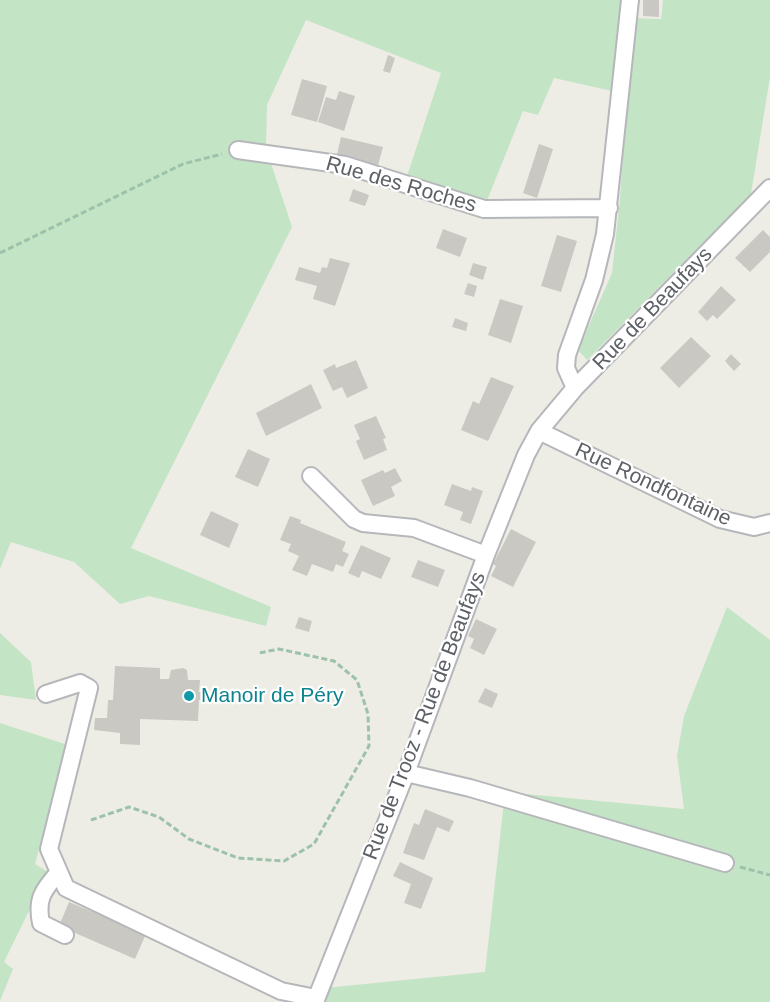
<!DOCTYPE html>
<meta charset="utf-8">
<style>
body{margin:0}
canvas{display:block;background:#eeede5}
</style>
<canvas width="770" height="1002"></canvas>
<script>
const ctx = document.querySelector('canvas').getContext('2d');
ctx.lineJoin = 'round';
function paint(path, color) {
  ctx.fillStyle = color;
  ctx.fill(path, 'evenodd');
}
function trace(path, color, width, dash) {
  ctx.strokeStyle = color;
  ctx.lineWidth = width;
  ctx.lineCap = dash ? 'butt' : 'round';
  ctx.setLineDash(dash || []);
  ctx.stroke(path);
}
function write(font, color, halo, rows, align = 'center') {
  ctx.font = font + ' Arial,sans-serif';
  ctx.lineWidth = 4.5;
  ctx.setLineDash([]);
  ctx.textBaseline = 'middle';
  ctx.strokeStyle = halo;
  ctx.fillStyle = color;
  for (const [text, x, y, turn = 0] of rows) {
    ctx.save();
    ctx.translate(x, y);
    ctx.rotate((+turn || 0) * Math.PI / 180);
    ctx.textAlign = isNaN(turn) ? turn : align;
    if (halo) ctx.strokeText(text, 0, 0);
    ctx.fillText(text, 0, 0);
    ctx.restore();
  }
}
const green = new Path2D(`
 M0,0h621l-9,91 -58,-13 -16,37 -15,-4 -37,92 -79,-27 34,-103 -135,-53 -39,85 -1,43 26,79 -161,321 140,59 -5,19 -117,-30 -29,8 -46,-42 -63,-20 -11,27z
 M663,0h107v77l-19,117 -164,166 -9,-10 34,-77 8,-74 12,-181 29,1z
 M727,607l43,33v362h-448l3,-14 160,-16 20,-180 179,17 -7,-53 7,-40z
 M0,633l31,29 5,38 -36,-5z
 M0,723l68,22 -33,119 13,8 -44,90 9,7 -13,32z`);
const building = new Path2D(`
 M643,0h16v17l-16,-1z
 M388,55l7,3 -5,15 -7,-2z
 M302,79l25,7 -10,36 -26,-7z
 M339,91l16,5 -11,35 -26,-9 8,-25 10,3z
 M341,137l42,10 -6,22 -41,-10z
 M539,144l14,5 -16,49 -14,-5z
 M353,189l16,6 -4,11 -16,-5z
 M443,229l24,9 -7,19 -24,-9z
 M763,230l7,7v15l-20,20 -15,-14z
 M557,235l20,6 -16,51 -20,-6z
 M330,258l20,5 -15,43 -22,-7 4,-13 -22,-6 4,-13 21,6 2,-6 5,1z
 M473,263l14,4 -4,13 -14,-5z
 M468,283l9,3 -3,11 -10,-3z
 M721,286l15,14 -19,19 -4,-4 -6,6 -9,-9z
 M500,299l23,7 -12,37 -23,-8z
 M455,318l13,5 -2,8 -14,-4z
 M691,337l20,19 -32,32 -19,-20z
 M731,354l10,10 -7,7 -9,-10z
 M356,360l12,28 -21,10 -5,-11 -9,4 -10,-21 12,-6 1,4z
 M491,377l23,9 -26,55 -27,-11 12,-29 6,3z
 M311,384l11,24 -56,28 -10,-23z
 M376,416l10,22 -3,1 4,11 -23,10 -8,-19 4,-2 -6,-14z
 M248,449l22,10 -12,28 -23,-10z
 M395,468l7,13 -11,6 4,9 -22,10 -12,-26 22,-10 2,3z
 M452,484l19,7 1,-4 11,4 -12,33 -11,-4 3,-8 -19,-7z
 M211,511l28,13 -10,24 -29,-13z
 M290,516l11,4 -1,3 46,19 -4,9 7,3 -6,13 -7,-3 -3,8 -21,-8 -5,12 -15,-6 7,-14 -11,-5 3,-7 -11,-4z
 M511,529l25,13 -23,45 -22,-11 5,-10 -3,-2z
 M361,545l30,13 -10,21 -19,-8 -3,7 -11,-5z
 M418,560l27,10 -7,17 -27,-10z
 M299,617l13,4 -3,11 -14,-4z
 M476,619l21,10 -13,26 -14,-7 4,-9 -6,-3z
 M115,666l45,2v11h9l2,-9 12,-2 4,2 1,10h12l-1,12h10l1,9 -11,-1 -1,21 -58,-2v26l-20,-1v-11l-26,-3 1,-12h12l1,-18h5z
 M485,688l13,6 -6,14 -14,-6z
 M425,809l29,12 -5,11 -12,-5 -13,33 -21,-7 11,-30 5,2z
 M400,862l33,16 -12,31 -17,-6 7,-19 -18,-8z
 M69,902l77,32 -11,25 -76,-33z`);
const path = new Path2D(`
 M0,253l183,-89 39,-10
 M91,820l38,-13 30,10 30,22 49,19 46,3 30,-17 55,-98 -1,-32 -11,-34 -23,-19 -55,-12 -20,4
 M740,867l30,8`);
const minor = new Path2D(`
 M238,150l107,15 139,44 125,-1
 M575,388l-9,-20 1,-13 27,-75 11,-46 25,-234
 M539,431l181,88 34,8 16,-4
 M311,476l43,43 9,4 51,5 72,27
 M46,694l34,-11 9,5 -40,161 17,39 215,103 35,7
 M406,773l64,15 255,75
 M59,872c-16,18 -23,27 -18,51l24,12
 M315,1002l91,-229 80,-218 40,-100 13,-24 36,-43 195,-200`);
const markers = [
 [189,696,6,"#0f9aa8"]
];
const streetNames = [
 ["Rue des Roches",401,185,16],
 ["Rue de Beaufays",653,309,-46],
 ["Rue Rondfontaine",653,485,25],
 ["Rue de Trooz - Rue de Beaufays",425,716,-69]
];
const cultureNames = [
 ["Manoir de Péry",201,696]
];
paint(green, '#c4e4c6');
paint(building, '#cac8c2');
trace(minor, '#b6b7bb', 20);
trace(path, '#9cc2aa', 3, [6, 3]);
trace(minor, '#fff', 16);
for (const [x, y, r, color] of markers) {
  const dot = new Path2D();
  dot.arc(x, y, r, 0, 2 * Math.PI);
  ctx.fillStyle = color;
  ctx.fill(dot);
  trace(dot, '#fff', 2);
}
write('21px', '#5d6065', '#fff', streetNames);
write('21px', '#0d838f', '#fff', cultureNames, 'left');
</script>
